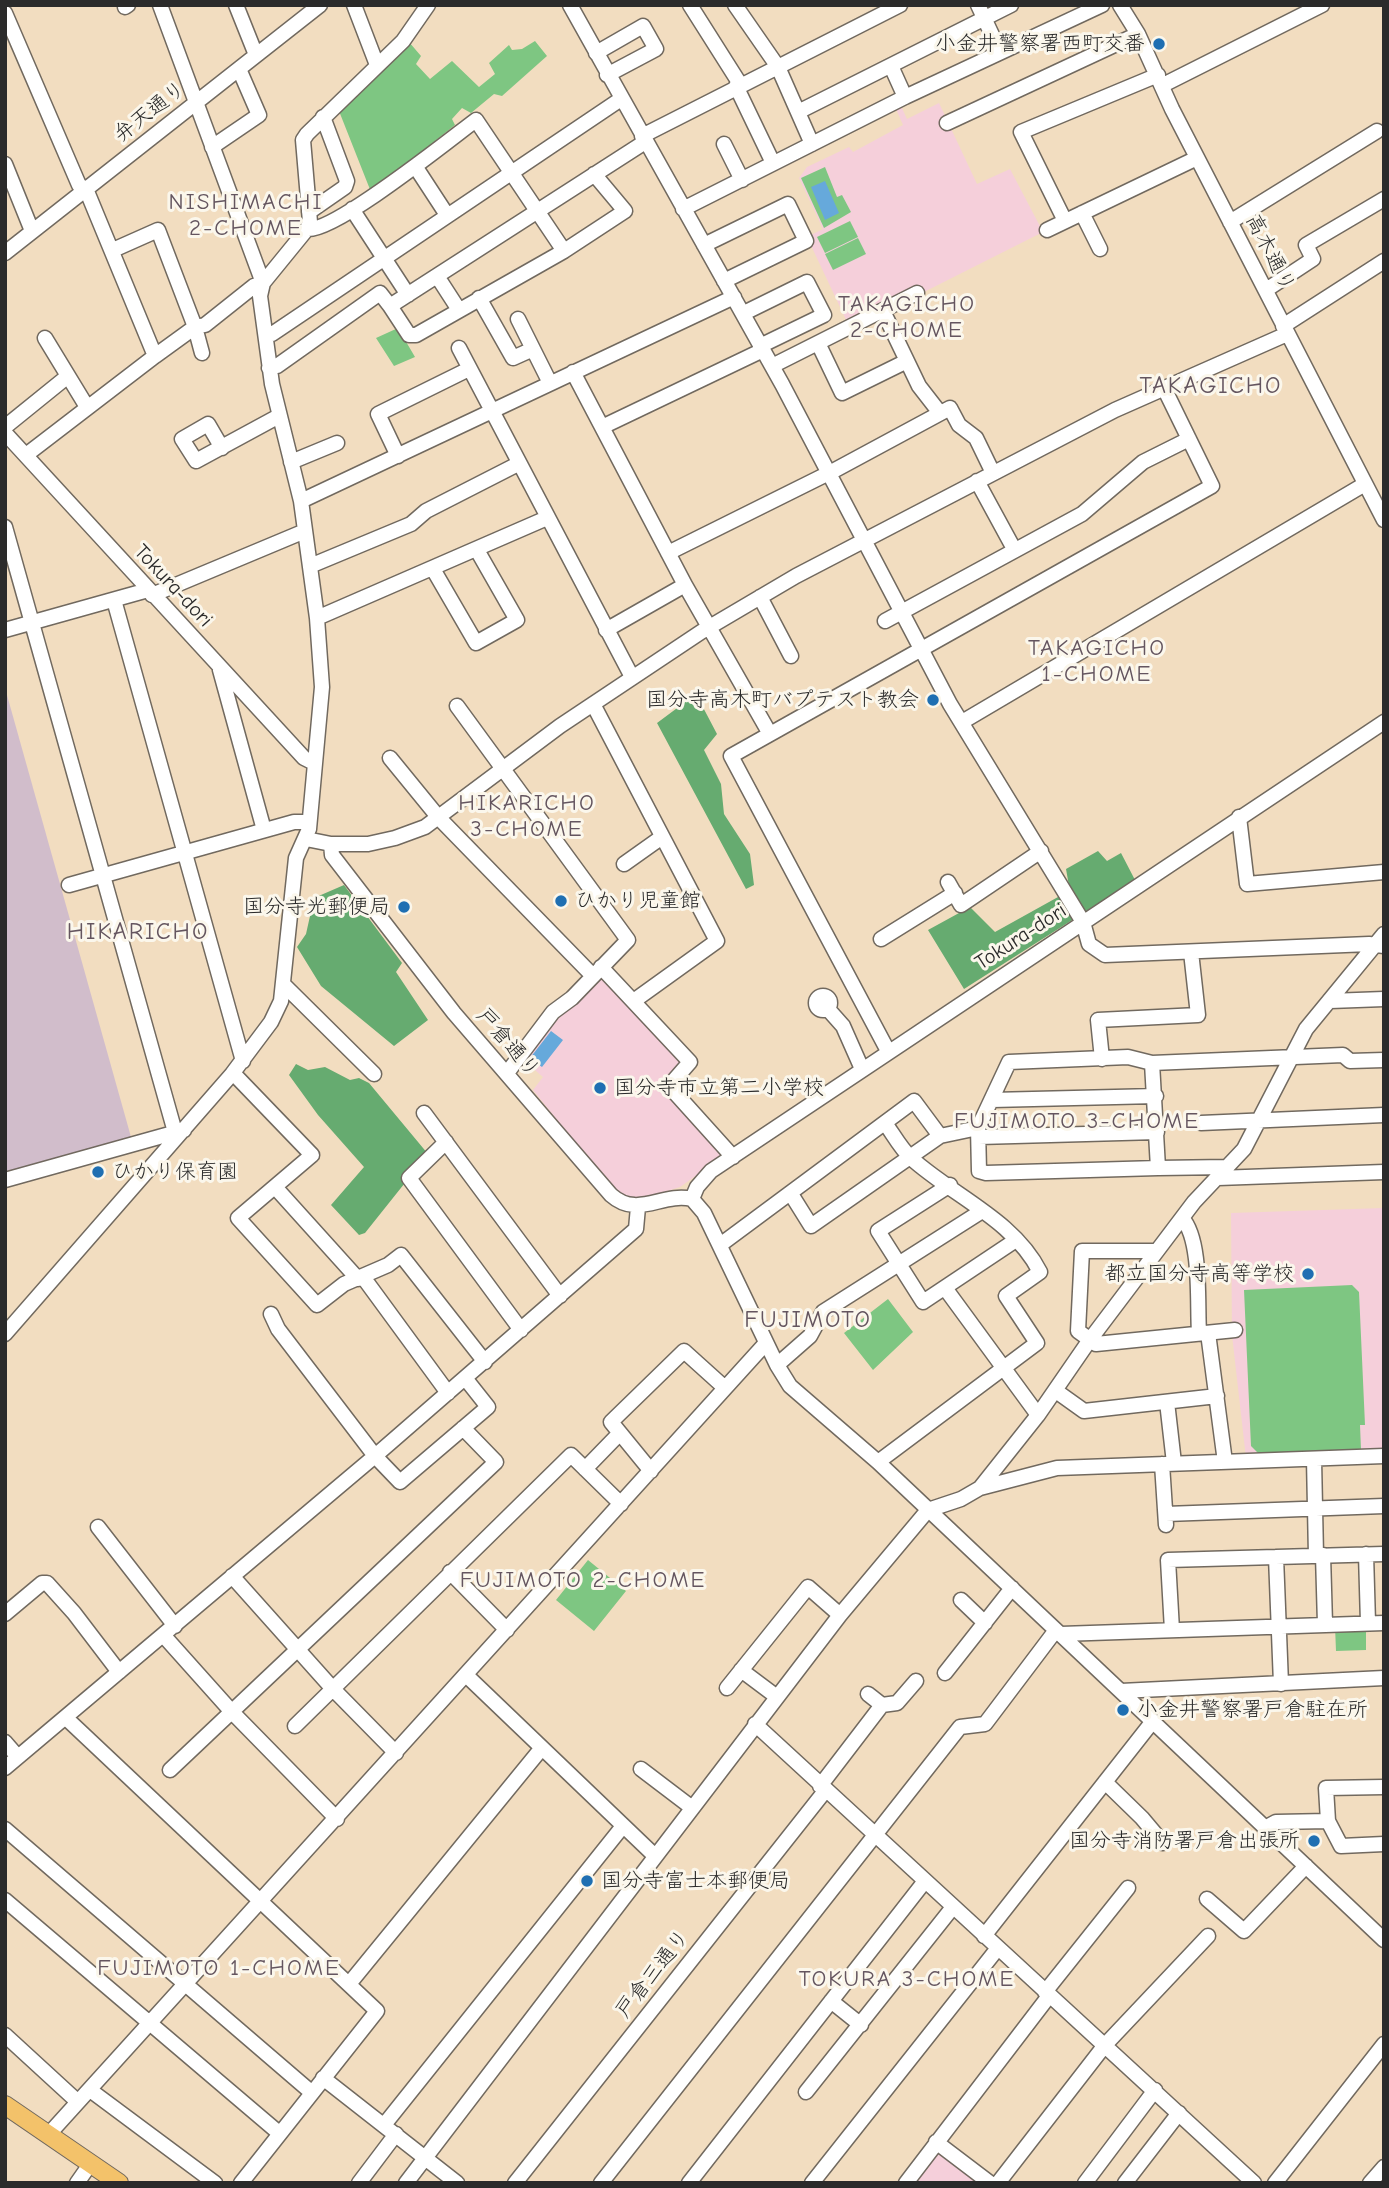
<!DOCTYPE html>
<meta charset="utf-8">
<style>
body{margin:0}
#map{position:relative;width:1389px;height:2188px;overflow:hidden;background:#f2ddc0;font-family:"Comic Neue",sans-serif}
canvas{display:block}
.frame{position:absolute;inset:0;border:7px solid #2b2b2b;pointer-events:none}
</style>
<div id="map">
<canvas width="1389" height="2188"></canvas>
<div class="frame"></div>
</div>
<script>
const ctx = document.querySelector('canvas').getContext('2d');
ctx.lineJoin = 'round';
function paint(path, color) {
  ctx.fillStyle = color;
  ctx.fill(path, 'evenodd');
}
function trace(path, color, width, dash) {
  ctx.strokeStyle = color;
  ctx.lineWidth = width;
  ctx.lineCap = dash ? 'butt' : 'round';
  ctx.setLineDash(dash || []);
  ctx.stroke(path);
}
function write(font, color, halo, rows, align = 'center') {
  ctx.font = font + ' "Comic Neue","Klee One",sans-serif';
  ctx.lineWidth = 6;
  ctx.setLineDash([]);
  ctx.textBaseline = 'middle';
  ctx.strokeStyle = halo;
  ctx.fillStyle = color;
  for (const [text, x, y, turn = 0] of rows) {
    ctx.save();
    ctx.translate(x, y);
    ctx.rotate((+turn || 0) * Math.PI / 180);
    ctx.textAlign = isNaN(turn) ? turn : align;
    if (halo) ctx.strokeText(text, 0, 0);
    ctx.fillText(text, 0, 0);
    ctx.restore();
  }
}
const built = new Path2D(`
 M939,103l38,81 33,-15 33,63 -119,60 -3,-5 -73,37 -41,-87 16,-8 -24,-51 8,-11 42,-20 4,5 50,-27 -7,-16 5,-3 6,13z
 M604,974l81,87 -21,25 61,69 -45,32 -31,10h-23l-18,-13 -75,-94 10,-13 -22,-19 36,-43z
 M1384,1208v245l-138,5 -14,-123 -1,-122z
 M939,2149l44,34h-71z`);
const industrial = new Path2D(`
 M5,688l126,449 -126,36z`);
const green = new Path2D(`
 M535,41l12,15 -45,40 -8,-2 -23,19 -9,-5 -10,11 3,6 -84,67 -32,-81 70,-69 12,14 -5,8 14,15 22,-18 27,26 16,-13 -6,-11 20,-18 3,5 10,-1z
 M825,167l12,30 5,-2 9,17 -27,16 -23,-50z
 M850,221l8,16 -33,16 -8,-16z
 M858,238l8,16 -33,16 -8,-16z
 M398,328l17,29 -21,9 -18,-28z
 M1352,1285l7,7 6,133h-5l1,25 -102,4 -8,-8 -7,-156z
 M888,1299l25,33 -40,38 -29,-37z
 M588,1560l38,31 -32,40 -38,-31z
 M1366,1625v25l-30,1 -1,-25z`);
const forest = new Path2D(`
 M696,694l21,40 -13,16 17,34 3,30 26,40 4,31 -8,4 -89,-166z
 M1098,851l9,10 14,-8 14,27 -171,109 -36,-59 42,-23 25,25 63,-35 11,-11 -3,-17z
 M344,885l58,78 -6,9 32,48 -34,26 -73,-60 -24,-39 9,-13 8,-36z
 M296,1064l12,6 17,-3 25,13 9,-2 10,5 59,71 -63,79 -6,2 -28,-30 33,-38 -46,-52 -29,-40z`);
const water = new Path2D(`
 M825,181l14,32 -14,7 -14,-33z
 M551,1031l12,9 -21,27 -12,-9z`);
const minor = new Path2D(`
 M160,5l103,278
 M236,5l20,50
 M354,5l23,60
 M570,5l212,379 168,320 133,218 6,22 16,11 264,-11 15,2
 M690,5l50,79
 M735,5l43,62 34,77
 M978,5l22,47
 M1120,5l18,29 34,75 212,411
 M125,7l3,-2
 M5,13l74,172 7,4 69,167
 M596,53l47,-27 13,23 -49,26
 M891,66l14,31
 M1163,85l159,-80
 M736,86l37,77
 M798,112l213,-107
 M947,123l191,-89
 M642,136l258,-131
 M724,144l18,36
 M212,147l47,-32 -20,-46
 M5,164l27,67
 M415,166l32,49
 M594,174l31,37 -61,40 -148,84h-7l-19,-29 255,-164
 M352,209l56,86
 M683,209l222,-112 197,-92
 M309,212l36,-25 2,-6 -24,-64
 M1082,213l18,36
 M1065,221l-44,-89 137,-57
 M1230,222l147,-91
 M307,229c27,4 142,-89 169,-109l88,131
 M1047,230l150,-72
 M704,245l84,-41 18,37 -82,40
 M113,250l45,-20 37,97 7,26
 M5,253l315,-248
 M437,276l22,34
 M1266,290l47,-31 -7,-14 78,-46
 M479,298l34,60 20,-9
 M883,311l36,75 21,27
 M744,313l63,-31 17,33 -64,31
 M518,319l32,64
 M1283,326l101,-65
 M266,334h6l349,-235
 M45,338l42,69
 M818,343l24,50 65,-32
 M459,348l173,329
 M772,366l145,-73
 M269,368l8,-2 103,-73 10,13
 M573,372l112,213 85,149
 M5,427l63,-51
 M602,427l161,-77
 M5,433l299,325 10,5
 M222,448l-14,-24 -26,15 14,22 83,-45
 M26,455l129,-99 40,-29 10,-2 49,-39 9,-3
 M398,456l-20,-42 91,-45
 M291,462l46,-19
 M977,481l37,68
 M301,501l433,-204
 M5,527l170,605
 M668,553l167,-83 115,-62 9,17 17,13 17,35
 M310,566l101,-42 15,-13 92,-47
 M433,569l43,74 41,-23 -40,-70
 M152,595l153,-64
 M760,597l31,59
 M114,600l129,461
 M317,618l230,-100
 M885,621l197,-107 61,-52 46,-23
 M5,630l143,-40
 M606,630l79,-45
 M220,670l44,160
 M593,704l124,237 -82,59
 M457,706l171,234 -56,58 -19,14 -46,61
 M962,722l403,-238
 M390,758l49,60 154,158
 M1239,817l8,67 137,-12
 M306,839l25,5h37l27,-6 30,-11 135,-101 141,-94 95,-56 319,-166 172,-76
 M331,844l1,11 122,158 157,182c27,24 51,-3 81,4
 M624,864l38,-27
 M948,882l13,23 80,-54
 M69,885l225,-63h15
 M881,939l74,-46
 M601,967l89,95 -21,24 64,71
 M283,984l91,90
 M816 1003a7 7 0 1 1 14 0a7 7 0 1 1-14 0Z
 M1330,1001l54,-2
 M827,1008l16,18 19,43
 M888,1051l-157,-295 481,-270 -48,-98
 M1102,1059l-4,-39 100,-5 -7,-63
 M1152,1063l6,105 69,-1
 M233,1073l79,82 -74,63 79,87 27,-21 44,-19 13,-10 84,107
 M992,1100l164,-4
 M424,1113l136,183
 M1201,1123l183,-8
 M979,1137l178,-5
 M446,1142l-37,36 112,152
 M1158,1168l-172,5 -7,-2 -1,-43 31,-66 119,-5 24,6 191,-8 7,6 34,-1
 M1218,1178l166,-6
 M5,1180l179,-50
 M950,1185l-72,46 45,71 93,-62
 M275,1187l83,92
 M791,1194l20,32 129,-90 38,-8
 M692,1199l12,14 73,152 13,21 88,76 506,478
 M692,1199l5,-12 14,-16 673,-449
 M1182,1218c20,22 15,85 17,115
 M720,1245l194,-144 26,35
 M1157,1251h-75l-4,80 18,13 139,-14
 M363,1277l85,116
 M945,1288l93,127
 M271,1314l7,15 97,127 25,26 88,-75 -23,-29
 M1208,1333l17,129
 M5,1334l227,-260 39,-52 10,-21 15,-143 13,-29 13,-142 -5,-69 -16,-117 -29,-117 -12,-88 3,-13 44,-54 3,-7 -7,-82 4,-6 96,-93 25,-36
 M777,1365l33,-29 13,-24 159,-101
 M1056,1391l28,20 133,-15
 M1167,1402l7,61
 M1314,1459l2,97
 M878,1462l159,-119 -31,-47 34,-24c-26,-52 -87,-76 -129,-114 -10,-9 -18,-24 -26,-35
 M1162,1464l4,61
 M585,1469l34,-35
 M651,1471l-40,-49 73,-71 41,37
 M980,1488l58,-73 51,-74 105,-139 50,-53 62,-120 78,-95
 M1166,1514l218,-8
 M98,1527l77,99
 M1366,1554l2,69
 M1323,1555l2,69
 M1276,1557l5,127
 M450,1572l57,58
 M232,1576l101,113 63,64
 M961,1600l24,23
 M5,1614l37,-31h5l27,30 45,59
 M1172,1630l-4,-70 216,-6
 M1061,1634l323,-11
 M164,1636l68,76 105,107
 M741,1670l36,27
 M945,1673l67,-85
 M466,1675l188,180
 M727,1688l81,-101 32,28
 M1121,1691l263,-13
 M868,1694l14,11
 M66,1718l311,293 -136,172
 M755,1724l499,459
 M295,1726l276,-271 50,49
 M5,1742l13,15
 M5,1768l370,-312 261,-227 2,-22
 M641,1769l50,38
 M170,1770l326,-308 -33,-34
 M1105,1782l37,36 21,25
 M820,1786l62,-81 15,-2 19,-22
 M1328,1821l13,25 43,-2
 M1265,1828l11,-6 52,-1 -2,-33 58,-1
 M5,1829l306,263
 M1207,1899l37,32 62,-65
 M5,1900l274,233
 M984,1936l169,-215
 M349,1984l192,-235
 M1045,1992l83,-104
 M831,2001l30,24
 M5,2035l73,67
 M323,2078l134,105
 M90,2090l125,93
 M806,2092l147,-185
 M384,2125l239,-299
 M49,2134l717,-791
 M936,2142l54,41
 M77,2183l14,-20
 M359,2183l37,-49
 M406,2183l434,-568 88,-105 33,-11 19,-11 77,-20 327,-12
 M515,2183l310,-392
 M601,2183l359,-456 25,-3 71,-94
 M689,2183l236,-302
 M812,2183l186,-235
 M906,2183l143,-187
 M998,2183l107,-138 103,-109
 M1085,2183l70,-93
 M1125,2183l54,-70
 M1275,2183l109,-139
 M1370,2183l14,-16`);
const major = new Path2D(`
 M5,2105l114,78`);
const markers = [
 [1159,44,7,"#1f6fb2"],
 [933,700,7,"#1f6fb2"],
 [561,901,7,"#1f6fb2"],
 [404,907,7,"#1f6fb2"],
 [600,1088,7,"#1f6fb2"],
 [98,1172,7,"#1f6fb2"],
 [1308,1274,7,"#1f6fb2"],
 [1123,1710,7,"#1f6fb2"],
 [1314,1841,7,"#1f6fb2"],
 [587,1881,7,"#1f6fb2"]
];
const poiNames = [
 ["小金井警察署西町交番",1145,44],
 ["国分寺高木町バプテスト教会",919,700],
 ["ひかり児童館",575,901,"left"],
 ["国分寺光郵便局",390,907],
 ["国分寺市立第二小学校",614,1088,"left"],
 ["ひかり保育園",112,1172,"left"],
 ["都立国分寺高等学校",1294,1274],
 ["小金井警察署戸倉駐在所",1137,1710,"left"],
 ["国分寺消防署戸倉出張所",1300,1841],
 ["国分寺富士本郵便局",601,1881,"left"]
];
const streetNames = [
 ["弁天通り",150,112,-38],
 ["高木通り",1270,253,63],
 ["Tokura-dori",173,586,47],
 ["Tokura-dori",1021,937,-33],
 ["戸倉通り",508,1043,49],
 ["戸倉三通り",653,1974,-52]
];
const neighbourhoodNames = [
 ["NISHIMACHI",246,202],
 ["2-CHOME",246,228],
 ["TAKAGICHO",907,304],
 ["2-CHOME",907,330],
 ["TAKAGICHO",1097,648],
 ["1-CHOME",1097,674],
 ["HIKARICHO",527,803],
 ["3-CHOME",527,829],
 ["FUJIMOTO 3-CHOME",1077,1121],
 ["FUJIMOTO 2-CHOME",583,1580],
 ["FUJIMOTO 1-CHOME",219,1968],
 ["TOKURA 3-CHOME",907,1979]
];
const quarterNames = [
 ["TAKAGICHO",1211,386],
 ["HIKARICHO",138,932],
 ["FUJIMOTO",808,1320]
];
paint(built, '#f5cfda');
paint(industrial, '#d1bdcb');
paint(green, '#7ec682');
paint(forest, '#66ab70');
paint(water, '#66a9db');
trace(minor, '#71695f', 17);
trace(major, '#71695f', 20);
trace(minor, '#fff', 14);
trace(major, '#f3c26a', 18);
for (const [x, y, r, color] of markers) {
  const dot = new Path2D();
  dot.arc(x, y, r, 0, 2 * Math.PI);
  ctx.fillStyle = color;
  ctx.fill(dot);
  trace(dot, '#fbf7ec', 2.5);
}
write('21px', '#2b2b2b', '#fbf7ec', poiNames, 'right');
write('21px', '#2b2b2b', '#fbf7ec', streetNames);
ctx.letterSpacing = '2px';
write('23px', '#64555f', '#fbf7ec', neighbourhoodNames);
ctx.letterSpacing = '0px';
ctx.letterSpacing = '2px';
write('24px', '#64555f', '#fbf7ec', quarterNames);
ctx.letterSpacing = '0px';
</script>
